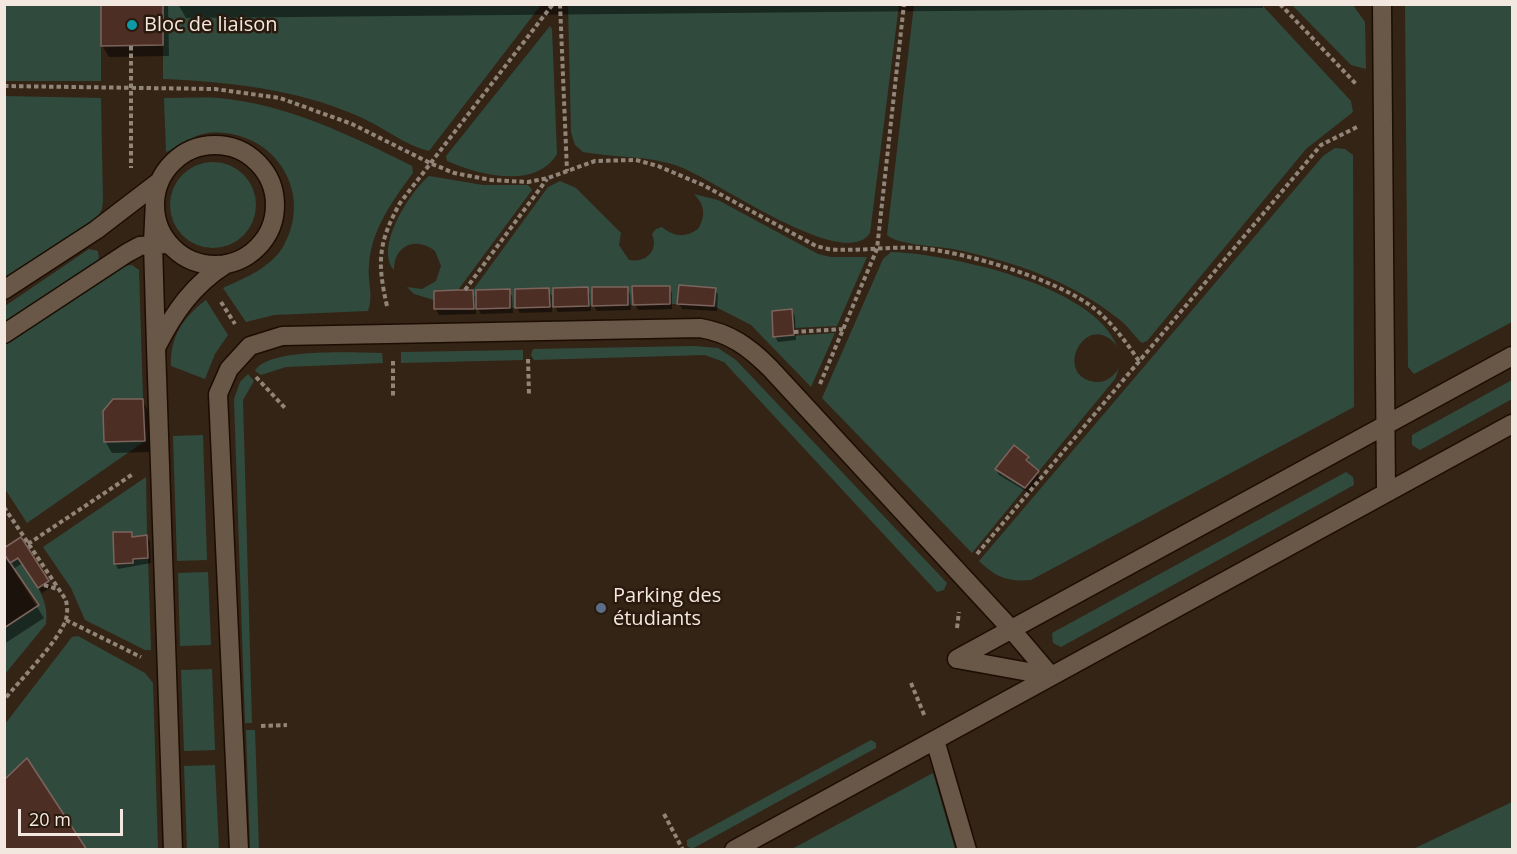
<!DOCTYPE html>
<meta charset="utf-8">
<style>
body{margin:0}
#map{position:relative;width:1517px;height:854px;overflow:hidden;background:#342416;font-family:"Open Sans",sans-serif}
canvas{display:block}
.frame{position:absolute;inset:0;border:6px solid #f3e8df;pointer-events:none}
.scale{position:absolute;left:18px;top:809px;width:105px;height:27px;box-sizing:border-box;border:3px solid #f3e8df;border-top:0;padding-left:8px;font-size:18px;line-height:21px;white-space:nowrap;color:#f3e8df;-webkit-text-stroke:4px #2a1a0d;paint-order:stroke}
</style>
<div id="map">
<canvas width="1517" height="854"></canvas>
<div class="frame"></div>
<div class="scale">20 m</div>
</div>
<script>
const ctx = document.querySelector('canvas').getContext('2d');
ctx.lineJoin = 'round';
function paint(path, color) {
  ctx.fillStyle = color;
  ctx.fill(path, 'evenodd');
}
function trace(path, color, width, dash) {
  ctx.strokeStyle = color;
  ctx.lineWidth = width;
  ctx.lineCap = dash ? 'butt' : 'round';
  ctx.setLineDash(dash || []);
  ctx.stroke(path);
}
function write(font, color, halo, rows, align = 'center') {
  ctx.font = font + ' "Open Sans",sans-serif';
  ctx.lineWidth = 5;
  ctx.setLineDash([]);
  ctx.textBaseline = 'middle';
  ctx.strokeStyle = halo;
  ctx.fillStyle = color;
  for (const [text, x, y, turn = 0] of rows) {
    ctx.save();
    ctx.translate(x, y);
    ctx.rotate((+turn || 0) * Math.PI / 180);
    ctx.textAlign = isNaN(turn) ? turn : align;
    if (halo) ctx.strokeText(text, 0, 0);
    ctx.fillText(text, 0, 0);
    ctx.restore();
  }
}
const green = new Path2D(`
 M5,4l96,1v76h-96z
 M163,5h378l-112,146c-25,-6 -47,-25 -71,-35 -62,-27 -128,-34 -195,-37z
 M568,5h331l-29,228c-26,40 -155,-54 -192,-67 -32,-11 -63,-8 -95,-14l-8,-7 -4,-13z
 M914,5h348l89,96 2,11 -47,37 -159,192 -5,2c-8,-7 -14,-17 -22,-23 -48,-39 -107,-59 -167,-71 -15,-3 -56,-4 -66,-14z
 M1292,5h61l12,17 1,47 -15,-4z
 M1405,5h107v317l-98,52 -6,-7z
 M550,26l2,3 5,125c-22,36 -78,21 -110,7l-1,-5z
 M5,96l96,2 2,103 -1,8 -7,13 -90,60z
 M164,98c18,0 37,-1 55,0 68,6 133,38 193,68l1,7c-20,27 -42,57 -44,92 -2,16 5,30 -1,46l-94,4 -28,7 -23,-34c22,-10 47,-20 60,-41 33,-57 -12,-120 -75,-114 -17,2 -27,14 -42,19z
 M1335,148l10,1 8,6 1,252 -323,173c-23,2 -36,-3 -52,-19l344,-405z
 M170 205a43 43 0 1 1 86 0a43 43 0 1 1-86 0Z
 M429,176l54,9h45l4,5 -74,100 -23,1 -1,9 -20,-6 -7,-7 15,2 14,-8 5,-15 -6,-15c-19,-15 -41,-6 -41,19 -20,-23 16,-78 35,-94z
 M560,181l16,7 45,45 -2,12 10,15c17,3 30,-9 23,-26l4,-5 6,-2c12,10 23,11 36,2 8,-13 7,-24 -4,-35l24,6 100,54 13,3h36l-30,69 -44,2 -1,-18 -20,1 2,26 61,-4 -24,54 -60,-62 -37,-19 1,-18 -36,-3 -2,19h-7l-1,-18h-36v19h-5v-18h-36v19l-39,-18v19h-3l-1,-18h-34v19h-5v-19l-34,1v19h-2l-1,-19 75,-103z
 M89,249l9,2 1,9 -94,62v-16z
 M891,252c59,2 202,33 226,94 -31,-39 -66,31 -21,36 10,1 18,-6 23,-14l-4,11 -76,92 -13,-11 3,-3 -16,-12 -18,24 30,19 -53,65 -150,-155 61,-139z
 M132,265l7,5 4,129h-30l-10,12 1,30h41l-118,82 -22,-34v-144l118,-79z
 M206,300l22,35 -13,19 -10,25 -34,-13c-1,-29 12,-49 35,-66z
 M694,346l24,2 18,12 211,223 -3,7 -7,2 -213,-230 -19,-7 -171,5 -3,-5 2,-6z
 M523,350v10l-122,3v-11z
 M382,353l1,10 -97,4 -25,8 -6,-4c13,-24 101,-18 127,-18z
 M248,374l6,7 -11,19 9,323h-7l-11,-324 6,-17z
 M1512,380v19l-92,51 -8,-5v-10z
 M203,435l4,125 -30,1 -4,-125z
 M1346,472l7,5 1,8 -293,162 -8,-4 -1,-10z
 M146,477l1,58 -15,2v-5l-19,1 1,31 34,-6 3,92h-6l-60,-30 -14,-32 -28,-41z
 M18,558c14,21 32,40 28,66l-41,50v-46l34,-23 -29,-42z
 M208,572l3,73 -31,1 -2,-73z
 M78,636l67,37 8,10 5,166h-71l-60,-91 -22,22v-56l67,-87z
 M212,669l3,81 -31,1 -3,-81z
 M246,730h9l4,119h-9z
 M871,740l5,3v5l-184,101 -5,-3v-6z
 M215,765l4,84h-32l-3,-83z
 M933,773l22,76h-163z
 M1512,802v47h-99z`);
const shadow = new Path2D(`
 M102,4h66l1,52 -60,1 -7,-12z
 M178,4h1085v4l-1077,10z
 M669,287l3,6v16l-34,1 -3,-6z
 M627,288l3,6 1,16 -34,1 -3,-5z
 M587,289l3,5 1,17 -33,1 -3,-6z
 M715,289l3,6 -1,16 -35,-2 -3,-6z
 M548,290l4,6v16l-32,1 -4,-6z
 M509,291l3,5 1,17 -32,1 -5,-9v9l-37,1 -3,-6v-17h36l5,8z
 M792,311l3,6 1,23 -18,2 -3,-6z
 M142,400l7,12 1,40 -38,1 -7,-12z
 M1028,458l2,7 11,13 -12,15 -30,-18 -3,-6z
 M132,533l2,5 13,-1 3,5 1,21 -33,6 -3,-6z
 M20,539l31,48 -9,6 -19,-30 -10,6 31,49 -40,26v-94z`);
const building = new Path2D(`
 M101,4h62v41l-62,1z
 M679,285l37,3 -2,18 -37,-2z
 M632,286h38v18l-37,1z
 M588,287l1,19 -36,1v-19z
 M592,287h36v18l-36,1z
 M549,288l1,19 -35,1v-19z
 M510,289v19l-34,1v-19z
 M458,290h15l1,19h-40v-18z
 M792,309l2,26 -21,2 -1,-26z
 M113,399h30l2,42 -41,1 -1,-31z
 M1014,445l15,12 -3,3 13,11 -14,17 -30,-19z
 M113,532h19v5l15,-2 1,23 -15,1v4l-19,1z
 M21,537l28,44 -11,7 -20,-30 -8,5 -6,-9v-6z
 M4,554l35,51 -35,23z
 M4,554l35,51 -35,23z
 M27,758l60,92h-83v-70z`);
const path = new Path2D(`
 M560,4l7,167
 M1280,4l76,80
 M131,46v122
 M4,86l211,3 65,9 72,26 78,39 24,10 37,7 37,2 20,-4 47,-17 41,-1 22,6 45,19 113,61 12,3c30,3 61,-3 91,-1 47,4 140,32 176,61 18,15 31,33 44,52
 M465,290l82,-111
 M221,302l14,22
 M387,306c-10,-44 -9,-63 13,-103l153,-199
 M794,332l49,-3
 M528,359l1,36
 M393,361v36
 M256,377l29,31
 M820,384l57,-135 27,-245
 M4,507l62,93c1,6 2,13 0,19 -6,21 -47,62 -62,81
 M28,544l105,-70
 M977,554l344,-409 36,-18
 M44,585l13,4
 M66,620l75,37
 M957,628l2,-16
 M911,683l14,34
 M261,726l26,-1
 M664,814l19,36`);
const lane = new Path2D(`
 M1382,4l4,489
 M155 205a60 60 0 1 1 120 0a60 60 0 1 1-120 0Z
 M155,200l-2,44 3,103 17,503
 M4,290l92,-60 64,-49
 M4,334l123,-81 13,-7 25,-2
 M157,346c17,-34 37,-62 69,-82
 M957,659l555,-303
 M957,659l94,17
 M935,740l32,110
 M239,850l-21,-456 11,-25 21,-23 32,-10 418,-8c30,5 49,19 70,40l241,261 40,47
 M734,850l778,-426`);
const markers = [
 [132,25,6,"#0f9aa8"],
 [601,608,6,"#5c6f8a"]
];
const poiNames = [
 ["Bloc de liaison",144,25],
 ["Parking des",613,596],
 ["étudiants",613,619]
];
paint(green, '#304b3d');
paint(shadow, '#0007');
paint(building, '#4c2e25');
trace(building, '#7c645c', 1.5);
trace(lane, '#1b0d02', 21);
trace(path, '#918478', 4, [4.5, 3]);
trace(lane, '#695748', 18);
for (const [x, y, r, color] of markers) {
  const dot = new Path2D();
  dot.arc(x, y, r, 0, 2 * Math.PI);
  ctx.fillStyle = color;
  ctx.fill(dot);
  trace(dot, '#2a1a0d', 2);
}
write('20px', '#f3e8df', '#2a1a0d', poiNames, 'left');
</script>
